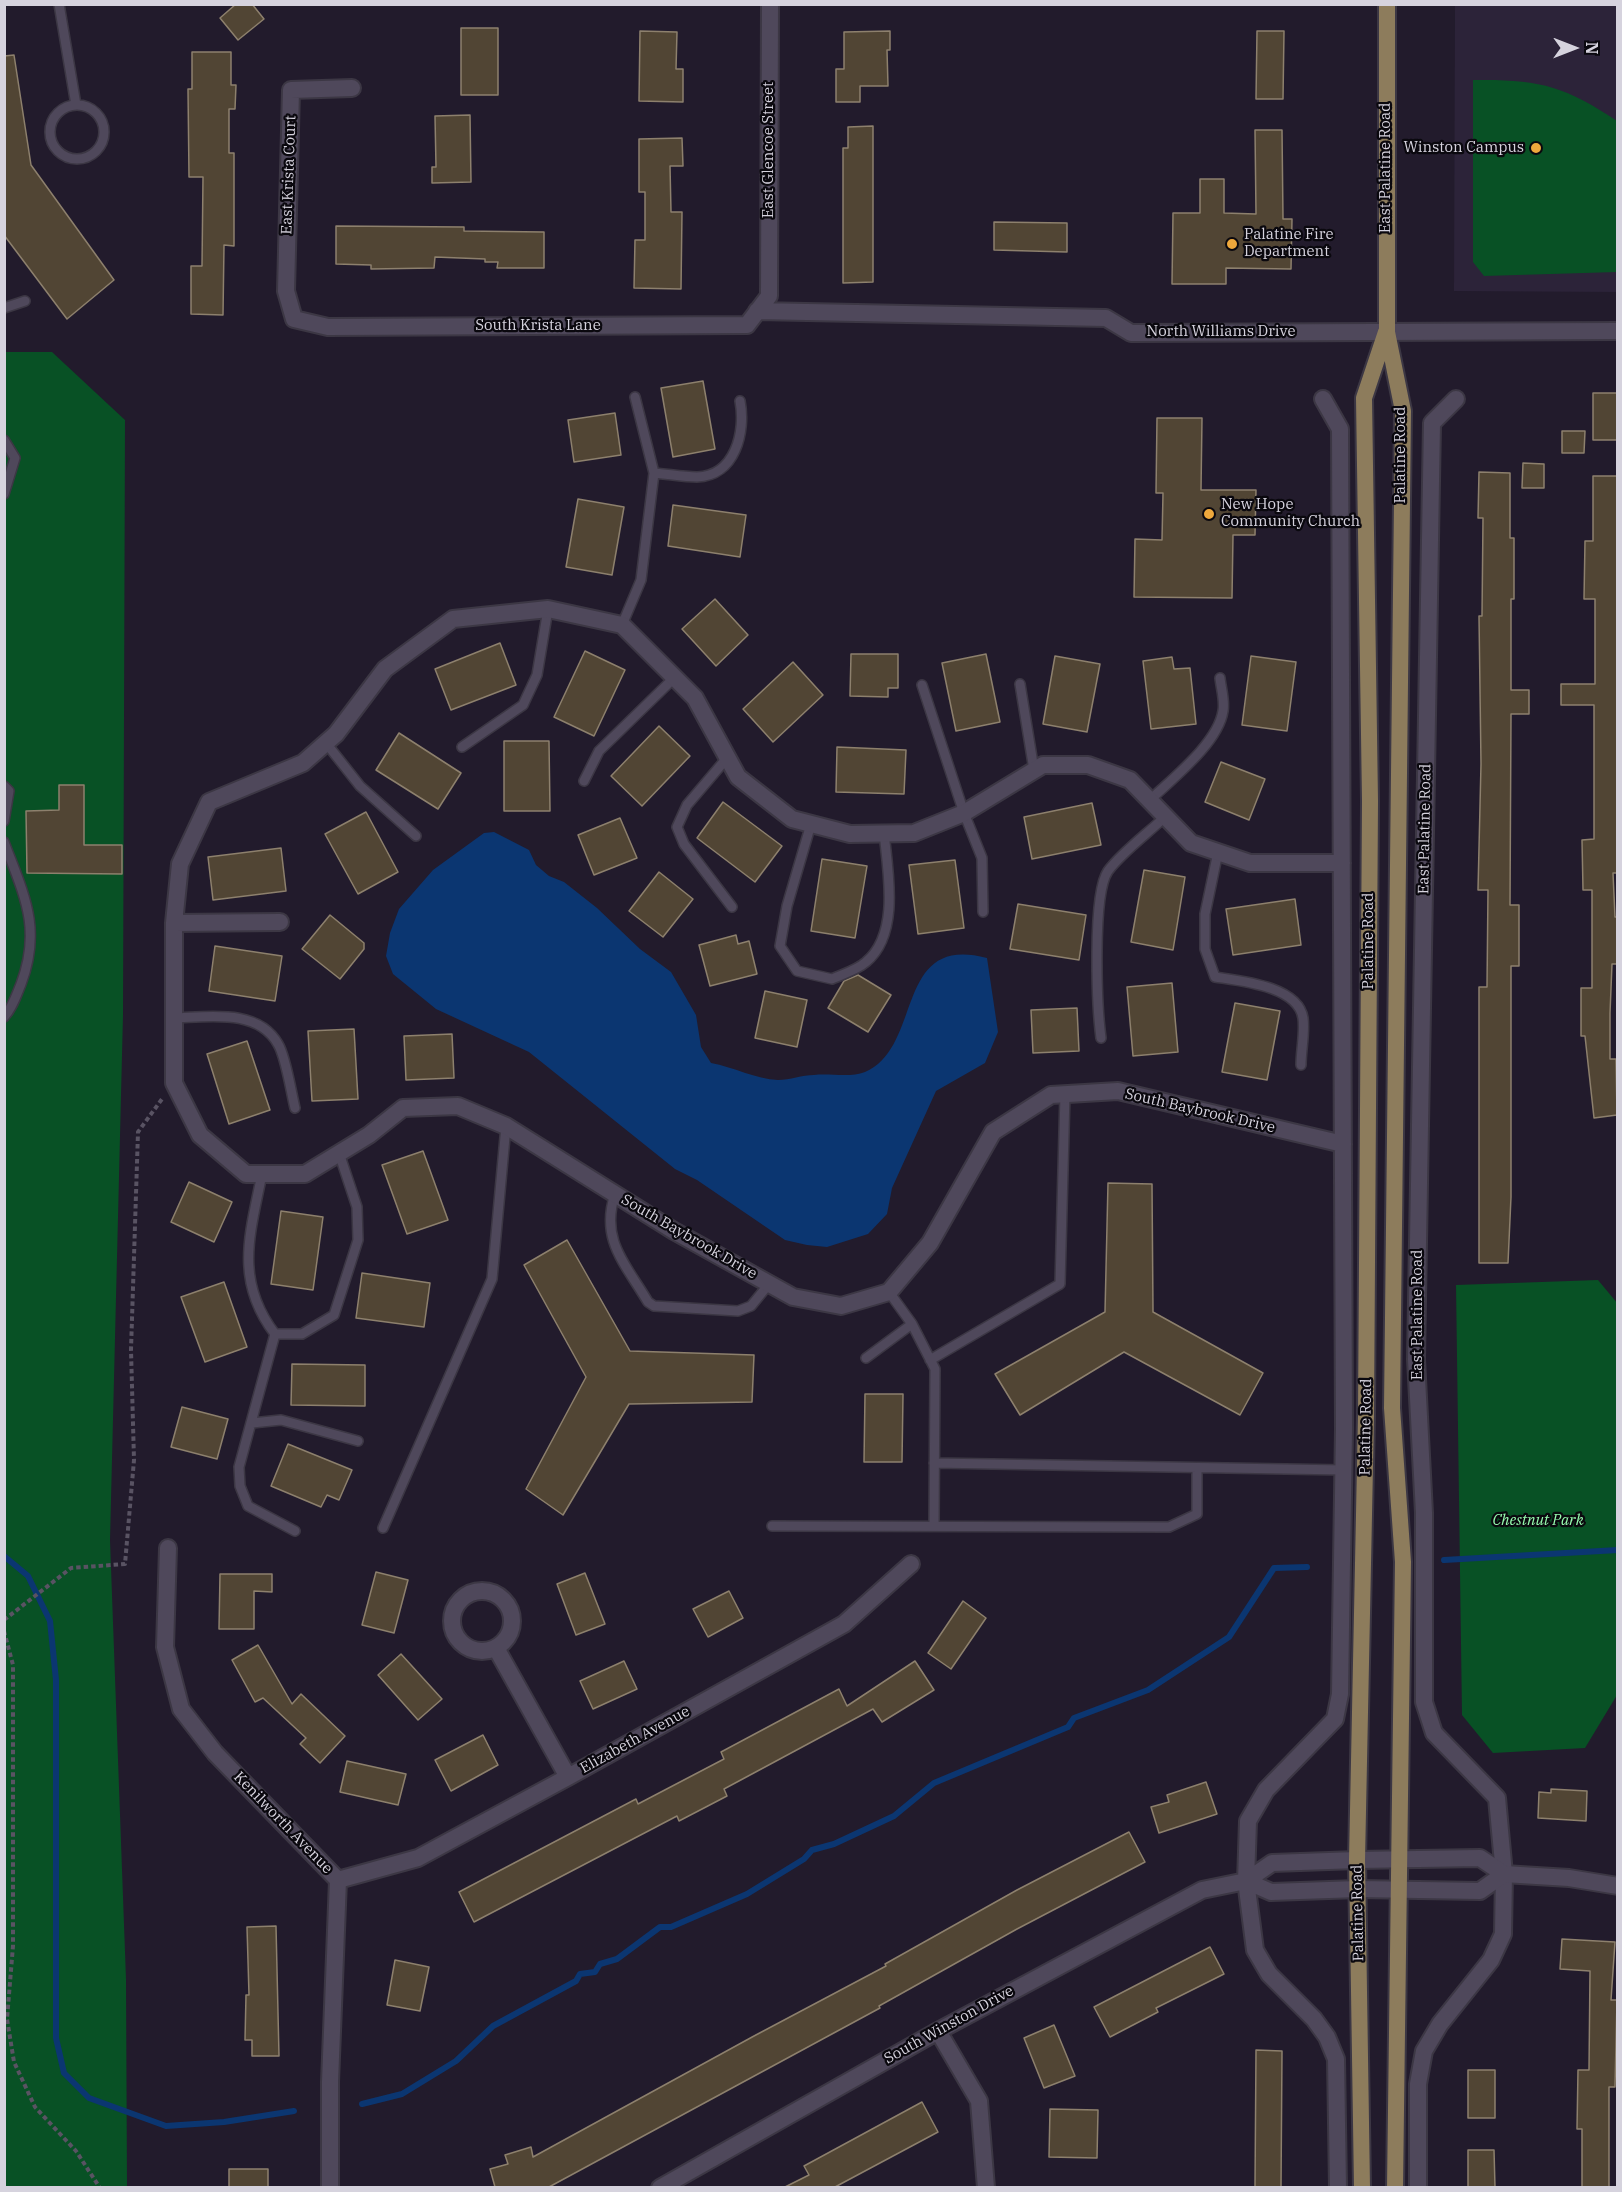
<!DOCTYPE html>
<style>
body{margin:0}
#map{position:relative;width:1622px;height:2192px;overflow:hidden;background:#221b2c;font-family:"IBM Plex Serif",serif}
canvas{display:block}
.frame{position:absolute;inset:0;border:6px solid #d6d3de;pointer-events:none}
.north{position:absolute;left:1544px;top:18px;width:60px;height:60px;-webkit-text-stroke:4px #0a080e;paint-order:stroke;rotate:90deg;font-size:16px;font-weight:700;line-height:24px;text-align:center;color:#d6d3de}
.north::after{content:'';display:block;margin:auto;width:21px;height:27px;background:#d6d3de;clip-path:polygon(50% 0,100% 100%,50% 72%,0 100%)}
</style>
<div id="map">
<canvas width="1622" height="2192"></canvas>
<div class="frame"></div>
<div class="north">N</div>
</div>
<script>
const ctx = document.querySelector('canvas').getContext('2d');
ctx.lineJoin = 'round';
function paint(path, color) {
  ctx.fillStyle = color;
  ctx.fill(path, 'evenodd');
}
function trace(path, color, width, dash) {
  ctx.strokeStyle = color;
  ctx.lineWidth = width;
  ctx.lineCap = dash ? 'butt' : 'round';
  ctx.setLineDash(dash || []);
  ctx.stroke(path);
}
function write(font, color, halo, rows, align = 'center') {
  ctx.font = font + ' "IBM Plex Serif",serif';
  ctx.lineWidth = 4.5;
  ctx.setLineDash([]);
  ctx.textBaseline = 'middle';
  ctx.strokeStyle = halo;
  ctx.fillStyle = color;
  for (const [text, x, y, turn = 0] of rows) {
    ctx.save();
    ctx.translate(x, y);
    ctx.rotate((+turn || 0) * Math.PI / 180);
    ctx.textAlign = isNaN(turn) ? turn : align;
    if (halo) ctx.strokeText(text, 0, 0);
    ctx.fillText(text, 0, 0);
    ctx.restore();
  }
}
const built = new Path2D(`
 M1455,5h162v287l-163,-1z`);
const green = new Path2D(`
 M1473,80c64,-1 91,5 144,41v151l-133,4 -11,-14z
 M4,352h48l73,68 -2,595 -13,525 16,439 1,208 -122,1z
 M1598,1280l20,24 -1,391 -32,53 -92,5 -31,-38 -6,-430z`);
const water = new Path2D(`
 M494,832l35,18 7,15 13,11 15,6 33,26 43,41 31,23 25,43 5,32 10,16c22,4 45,16 67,17 12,0 24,-5 36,-5 16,-2 36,3 51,-3 59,-25 28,-139 122,-114l11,74 -13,31 -49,28 -44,97 -5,26 -19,20 -41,13 -20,-2 -22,-5 -88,-60 -22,-11 -146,-117 -93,-43 -43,-35 -7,-18 4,-23 9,-24 34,-39 51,-37z`);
const stream = new Path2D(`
 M4,1556l24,20 22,45 6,59v358l8,35 25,25 77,28 58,-4 70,-11
 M1444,1560l174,-10
 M362,2104l40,-10 54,-33 37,-35 83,-45 4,-7 15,-2 5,-8 17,-5 43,-32h11l76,-33 57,-35 8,-9 22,-6 60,-28 40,-33 134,-56 6,-9 74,-28 81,-53 45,-69 33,-1`);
const building = new Path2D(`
 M236,4h16l12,15 -26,21 -18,-22z
 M461,28h37v67h-37z
 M640,31l37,1 -1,37h7v33l-44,-1z
 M890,31v19h-3l1,36h-28v16h-24v-33h8v-37z
 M1257,31h27l-1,68h-27z
 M192,52h39v33h5l-1,24h-6v44h5v93l-10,-1 -1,70 -32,-1v-48h11l1,-89h-14l-1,-88h4z
 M14,55l17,110 83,115 -47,39 -63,-84v-179z
 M470,115l1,67 -39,1v-16h4l-1,-51z
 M873,126v156l-30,1v-135h5v-21z
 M1255,130h27l1,89h9l-1,50 -65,-1v16h-54l1,-71h27v-34h24v34l32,1z
 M682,138l1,28h-13l1,46h11l-1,77 -47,-1 1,-48h10v-48h-6v-53z
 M994,222l73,1v29l-73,-2z
 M336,226l128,1v4l80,1v36h-47l1,-6h-13v-3l-50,-2 -1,11 -63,1v-4l-35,-1z
 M703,381l12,68 -42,8 -12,-69z
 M1593,393h24v47h-24z
 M615,413l6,42 -47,7 -6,-42z
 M1157,418h45l-1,72h55l-1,45h-22l-1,63 -98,-1 1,-58 27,1 1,-47h-7z
 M1562,431h23l-1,22h-22z
 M1523,463l21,1v24h-22z
 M1479,472l31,1v65h4v61h-3v91h18v24h-18l-1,191h9v61h-8v231l-3,66h-29v-276h8l1,-97h-10l3,-126 -2,-148h3l1,-98h-5z
 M1593,476h24v397h-4l2,44h2v47h-5l-2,49v46h6l1,56 -23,3 -9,-82h-4v-48h11v-98h-9l-1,-50 12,-1v-134h-33v-21h34v-85h-11l1,-58h8z
 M578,499l46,8 -12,68 -46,-8z
 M673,505l73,10 -6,42 -72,-11z
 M715,599l33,36 -32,31 -34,-37z
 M500,643l16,42 -65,25 -16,-41z
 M585,651l40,19 -31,66 -40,-19z
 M851,654h47v34h-10v9l-38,-1z
 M986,654l14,68 -44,9 -14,-68z
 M1055,656l45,8 -13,68 -44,-8z
 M1251,656l45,6 -9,69 -45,-6z
 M1172,657l2,12 16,-1 6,56 -45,5 -8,-68z
 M793,662l30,33 -50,47 -30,-33z
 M659,726l31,30 -48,50 -31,-30z
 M399,733l62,40 -23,36 -62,-39z
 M504,741h45l1,70h-46z
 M837,747l69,3 -2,44 -68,-2z
 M1221,762l44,17 -16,41 -44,-18z
 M59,785h25v60h38v29l-95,-1 -1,-62 33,-1z
 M723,802l59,44 -27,36 -58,-44z
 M1092,803l9,42 -69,14 -8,-42z
 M366,812l32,60 -40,22 -33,-60z
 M620,818l17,40 -43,17 -16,-40z
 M281,848l5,43 -73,9 -5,-43z
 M822,859l45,7 -12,72 -44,-7z
 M955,860l9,68 -46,6 -9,-69z
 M1144,870l41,7 -12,73 -42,-8z
 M659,872l34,27 -30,38 -34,-26z
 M1295,899l6,46 -68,10 -7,-46z
 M1018,904l68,11 -7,45 -69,-11z
 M330,915l34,28v6l-24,30 -38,-30z
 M736,935l2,9 11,-3 8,33 -47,12 -11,-41z
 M215,946l67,10 -7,45 -66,-10z
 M858,975l33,20 -23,37 -40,-24 16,-27z
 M1172,983l6,69 -45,4 -6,-69z
 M765,991l42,9 -10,47 -42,-9z
 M1235,1003l45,8 -13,69 -45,-8z
 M1077,1008l2,43 -46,2 -2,-43z
 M354,1029l4,70 -46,2 -4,-70z
 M452,1034l2,44 -48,2 -2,-44z
 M247,1041l23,69 -41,14 -22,-70z
 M423,1151l25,69 -41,14 -25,-69z
 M189,1182l43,20 -18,40 -43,-20z
 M1108,1183l44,1 1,128 110,61 -23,42 -116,-63 -104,63 -25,-41 110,-62z
 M281,1211l42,6 -10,73 -42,-6z
 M567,1240l63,111 124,4 -2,47 -123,2 -66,111 -37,-26 60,-112 -62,-112z
 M362,1273l68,10 -6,44 -68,-9z
 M224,1282l23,65 -42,15 -24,-65z
 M292,1364l73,1v41l-74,-1z
 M865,1394h38l-1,68h-38z
 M182,1407l46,12 -11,40 -46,-12z
 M288,1444l64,26 -13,30 -12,-5 -6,12 -50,-21z
 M376,1572l32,8 -14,53 -32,-8z
 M585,1573l20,51 -29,11 -19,-51z
 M220,1574h52v18l-18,-1v38h-35z
 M729,1591l14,27 -35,19 -15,-28z
 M963,1601l23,17 -35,51 -23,-16z
 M258,1645l34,59 9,-10 44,42 -25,27 -20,-19 6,-6 -43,-40 -8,4 -23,-42z
 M401,1654l41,45 -24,21 -40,-45z
 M624,1661l13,28 -44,20 -13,-28z
 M915,1661l19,29 -52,32 -9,-13 -149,80 3,7 -48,25 -2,-5 -203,106 -15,-30 177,-93 2,5 86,-45 -3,-7 118,-63 8,17z
 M483,1735l15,30 -47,26 -16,-31z
 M347,1761l59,13 -8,31 -58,-13z
 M1206,1782l11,32 -58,19 -8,-26 18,-5 -2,-7z
 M1551,1789l36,2 -1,30 -48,-3 1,-26 12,1z
 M1129,1832l16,30 -128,67 -138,77 1,2 -331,179h-54l-5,-18 18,-5 -3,-9 26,-8 2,10 221,-121 132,-70 -1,-2 132,-74z
 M276,1926l3,130h-27v-16h-7l1,-45h3l-2,-68z
 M1562,1939l53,3 -4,58h6l-2,87h-6v100h-27v-58h-5l1,-59h11l1,-99 -30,-2z
 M1210,1947l14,27 -68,34 2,4 -48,25 -16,-30z
 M395,1960l34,7 -9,44 -33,-6z
 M1054,2025l21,51 -31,12 -20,-50z
 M1256,2050l26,1 -1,136h-26z
 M1468,2070h27v48h-27z
 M922,2102l16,30 -103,55h-50l24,-12 -5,-9z
 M1050,2109l48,1 -1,48 -48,-1z
 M1468,2150h26l1,37h-27z
 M229,2169h39v18h-39z`);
const path = new Path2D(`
 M4,1620l67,-52 54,-4 9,-104 -3,-110 7,-218 24,-33
 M4,1631l9,34v281l-6,73 7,43 21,45 41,44 24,37`);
const service = new Path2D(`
 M59,4l17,101
 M50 132a27 27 0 1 1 54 0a27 27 0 1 1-54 0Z
 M4,308l21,-7
 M4,440l11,18 -11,36
 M654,473c14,1 29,4 43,4 38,-1 49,-45 43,-76
 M622,625l19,-45 13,-107 -19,-76
 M1020,684l14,86
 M922,685l42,128 18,45 1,54
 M326,743l34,43 56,50
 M462,747l61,-42 14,-30 11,-66
 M727,758l-40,47 -10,22 7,17 48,63
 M584,781l15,-30 75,-73
 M4,786l5,5 -5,30
 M1150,800c23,-22 68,-57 73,-89 2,-10 -2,-23 -3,-33
 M811,824l-24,82 -7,40 17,25 35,8c11,-5 25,-9 34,-17 34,-28 22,-90 18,-129
 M4,842c20,53 38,86 17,142 -5,12 -8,23 -17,33
 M1218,852l-13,62v35l10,28c26,4 83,9 88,41 2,15 -2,32 -2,47
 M174,1018c34,-1 84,-10 104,26 8,13 13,48 17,64
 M1101,1038c-4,-30 -9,-144 7,-167 13,-18 40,-38 58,-55
 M262,1174c-12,60 -28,106 13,160h27l32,-19 24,-75 -1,-33 -18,-54
 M615,1194c-15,46 10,69 33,108l6,4 84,5 13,-5 18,-22
 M889,1292l23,32 23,45 -1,156
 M275,1334l-36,133 1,19 8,20 47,25
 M866,1358l46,-34
 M930,1360l130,-76 5,-190
 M252,1423l29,-3 77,21
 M934,1463l410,7
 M772,1526l397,1 28,-13v-46
 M383,1528l109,-249 14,-153`);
const minor = new Path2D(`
 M352,88l-61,2 -5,201 8,28 34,8 419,-2 22,-29 1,-292
 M757,311l349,7 25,15 487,-2
 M1323,399l17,30 4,1000 -4,265 -5,25 -69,71 -18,31 -2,60 9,69 14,24 45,45 13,18 9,22 2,129
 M1342,863h-92l-59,-20 -61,-63 -42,-15h-45l-79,48 -50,20 -64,1 -58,-15 -54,-42 -43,-79 -73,-73 -74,-16 -95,10 -68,50 -49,65 -33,29 -94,39 -29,62 -6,59v160l26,52 46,39h59l64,-39 34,-27 55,-2 48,20 168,105 119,66 48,9 48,-14 41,-49 63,-111 58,-37 67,-4 225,53
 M174,923l106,-1
 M168,1548l-3,99 16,62 34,44 123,127 -8,202v106
 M452 1621a30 30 0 1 1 60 0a30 30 0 1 1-60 0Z
 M496,1648l72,129
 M338,1880l80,-22 150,-81 276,-153 67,-60
 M1246,1881l25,11 87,-3
 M938,2031l41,70 7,87
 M660,2188l278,-157 264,-141 44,-9 26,-18 85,-3
 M1418,2188v-104l6,-33 16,-27 51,-64 12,-26 1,-60 -7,-76 -63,-65 -10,-31v-189l-8,-154 16,-936 24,-24`);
const tertiary = new Path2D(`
 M1357,1860l123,-2 24,16 65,4 49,8
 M1358,1889l122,2 24,-17`);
const primary = new Path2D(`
 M1387,4v328l16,79 -11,997 11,154 -8,626
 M1362,2188l-5,-328 9,-444 4,-615 -6,-403 22,-66`);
const markers = [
 [1536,148,6,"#eea83c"],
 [1232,244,6,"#eea83c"],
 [1209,514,6,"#eea83c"]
];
const poiNames = [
 ["Winston Campus",1524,148,"right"],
 ["Palatine Fire",1244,235],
 ["Department",1244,252],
 ["New Hope",1221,505],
 ["Community Church",1221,522]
];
const streetNames = [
 ["East Glencoe Street",769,150,-90],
 ["East Palatine Road",1386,168,-90],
 ["East Krista Court",289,175,-88],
 ["South Krista Lane",538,326],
 ["North Williams Drive",1221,332],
 ["Palatine Road",1401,455,-90],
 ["East Palatine Road",1425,829,-89],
 ["Palatine Road",1369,941,-90],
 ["South Baybrook Drive",1200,1111,13],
 ["South Baybrook Drive",689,1237,30],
 ["East Palatine Road",1418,1315,-90],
 ["Palatine Road",1366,1427,-89],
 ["Elizabeth Avenue",635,1740,-29],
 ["Kenilworth Avenue",283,1823,46],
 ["Palatine Road",1358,1913,-91],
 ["South Winston Drive",949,2025,-29]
];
const parkNames = [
 ["Chestnut Park",1538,1521]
];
paint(built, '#2c2339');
paint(green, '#085125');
paint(water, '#0b3671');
trace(stream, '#0b3671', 6);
paint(building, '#514534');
trace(building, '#8d806d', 1.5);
trace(service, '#3c3744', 12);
trace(minor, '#3c3744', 20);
trace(tertiary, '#3c3744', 20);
trace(primary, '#3c3744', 20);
trace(path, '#595363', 4, [4.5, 3]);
trace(service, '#4f485b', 9);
trace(minor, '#4f485b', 16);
trace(tertiary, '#4f485b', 16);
trace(primary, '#8d7c5c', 16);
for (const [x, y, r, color] of markers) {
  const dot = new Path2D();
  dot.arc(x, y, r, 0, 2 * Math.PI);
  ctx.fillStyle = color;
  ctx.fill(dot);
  trace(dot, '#0a080e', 2);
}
write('15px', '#d6d3de', '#0a080e', poiNames, 'left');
write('15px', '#d6d3de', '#0a080e', streetNames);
write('italic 15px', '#97fcaf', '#0a080e', parkNames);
</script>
